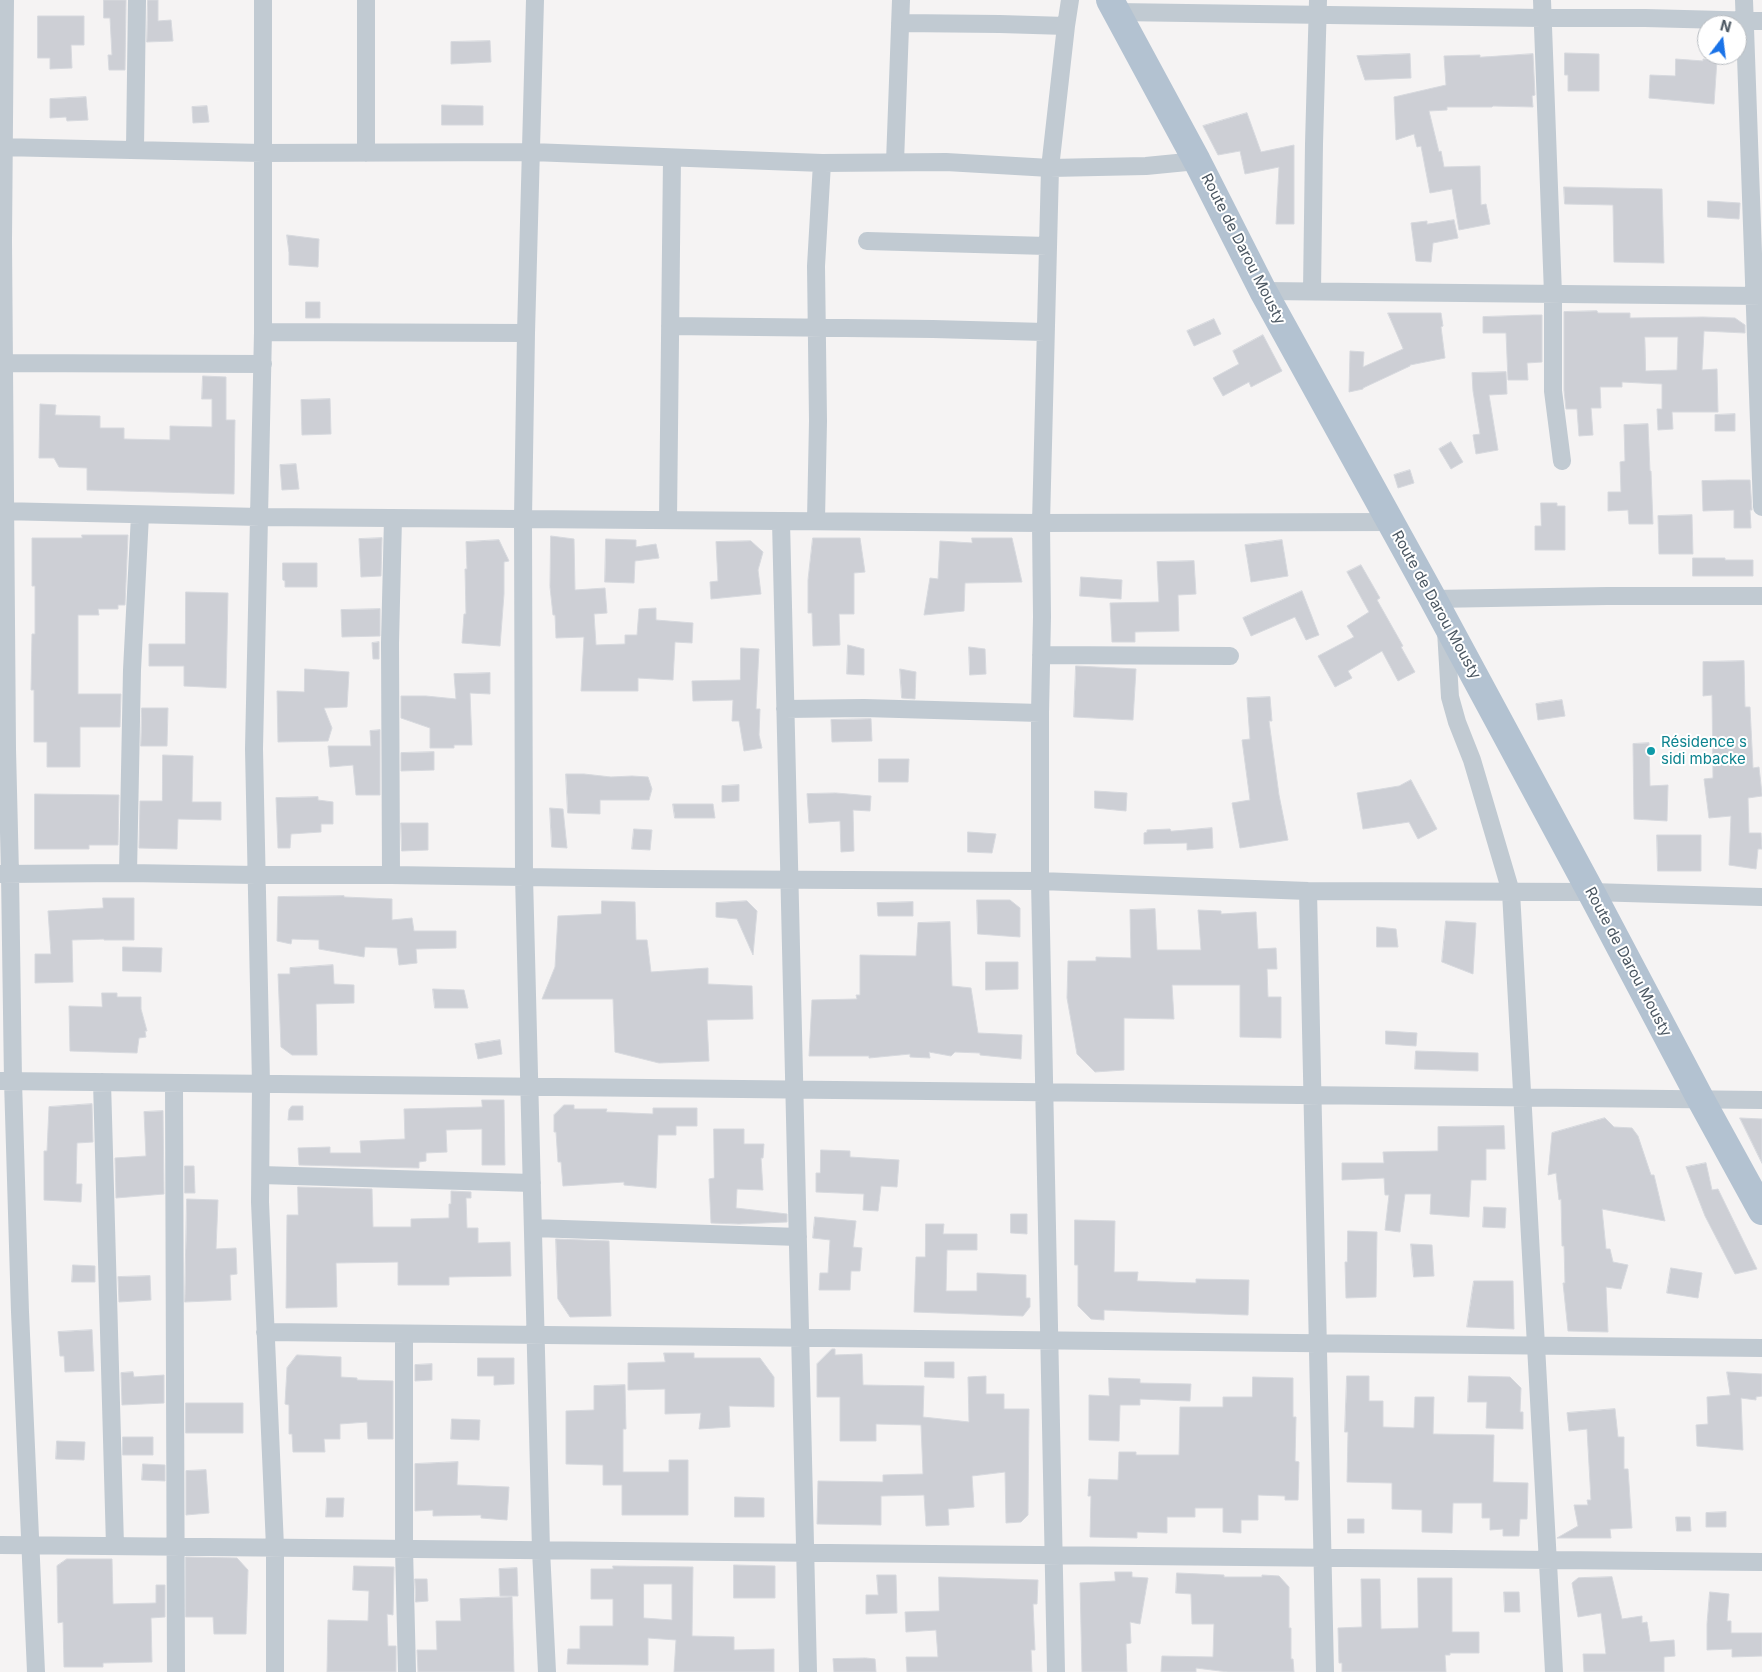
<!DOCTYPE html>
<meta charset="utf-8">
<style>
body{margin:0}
#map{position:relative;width:1762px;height:1672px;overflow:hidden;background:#f5f3f3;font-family:Inter,sans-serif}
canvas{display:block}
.north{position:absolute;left:1697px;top:15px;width:50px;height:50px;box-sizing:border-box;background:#fff;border:1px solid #b7bbc0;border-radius:50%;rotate:15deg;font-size:14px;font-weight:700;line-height:20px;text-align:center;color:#4a5661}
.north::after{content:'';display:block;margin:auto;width:18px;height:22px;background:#1a73e8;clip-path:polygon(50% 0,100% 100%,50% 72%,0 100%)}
</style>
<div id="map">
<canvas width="1762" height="1672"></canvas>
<div class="north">N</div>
</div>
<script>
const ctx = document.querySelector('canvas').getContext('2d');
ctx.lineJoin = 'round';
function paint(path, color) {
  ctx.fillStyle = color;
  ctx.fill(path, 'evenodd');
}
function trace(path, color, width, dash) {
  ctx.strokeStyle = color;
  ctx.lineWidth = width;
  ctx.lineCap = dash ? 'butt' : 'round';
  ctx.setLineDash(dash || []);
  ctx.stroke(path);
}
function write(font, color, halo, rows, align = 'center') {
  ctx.font = font + ' Inter,sans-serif';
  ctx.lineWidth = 4;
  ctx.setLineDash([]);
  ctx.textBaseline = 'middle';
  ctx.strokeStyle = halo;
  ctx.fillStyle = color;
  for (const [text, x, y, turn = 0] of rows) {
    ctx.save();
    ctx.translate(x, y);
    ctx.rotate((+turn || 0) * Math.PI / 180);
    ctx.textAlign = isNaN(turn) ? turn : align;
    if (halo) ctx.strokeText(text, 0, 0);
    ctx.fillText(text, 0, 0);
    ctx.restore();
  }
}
const building = new Path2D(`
 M104,0h22l-1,70h-16l-1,-15h4l-2,-37h-6z
 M148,0h10v21l13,-1 2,21 -26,1z
 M38,16h46v29h-13l1,23 -22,1v-11h-12z
 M490,41l1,21 -40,2v-22z
 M1565,53l34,1v37h-31v-16h-3z
 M1410,54l1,24 -46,2 -8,-24z
 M1533,54l2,41 -3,1 1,11 -40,-1 -1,1h-45v3l-18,1 10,41 2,-1 3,16 36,-1 1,39 5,-1 4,20 -31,6 -7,-41 -22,4 -9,-47 -4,1 -3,-13 -18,6 -2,-43 52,-12 -2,-29 36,-1v2z
 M1676,59l27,2v-2l14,1 -3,44 -65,-6 1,-23 25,1z
 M86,97l2,23 -21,1 -1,-4 -16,1v-19z
 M442,105l41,1v19h-41z
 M207,106l2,16 -16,1 -1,-16z
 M1247,113l14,39 33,-7v79h-18l3,-57 -34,7 -5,-23 -22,4 -15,-29z
 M1564,187l98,2 2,74 -50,-1 -1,-57 -48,-1z
 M1708,201l32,2 -1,16 -31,-2z
 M1454,220l4,18 -25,5 -2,19 -15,-1 -5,-38 16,-2v3z
 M287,235l32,4 -1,28 -29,-2v-12z
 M306,302h14v16h-14z
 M1597,311l1,2h32v5l73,-1 32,1 10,7v8l-41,-2 -2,39 15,-1 1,43h-46l1,17 -15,1 -1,-21h5v-25l-40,-2v5h-22l1,21h-10l2,27 -14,1 -2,-27h-11l-2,-19v-78zM1645,337h33l-1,33 -31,1z
 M1388,313h53l2,13 -2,1 4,31 -35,7v1l-47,22v1l-14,3 1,-41 14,1 -1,15 40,-18z
 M1533,315h9v47l-15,1 1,17h-20l-2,-47h-23v-16z
 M1214,319l7,15 -27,12 -7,-15z
 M1263,335l19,36 -31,16 -2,-5 -26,14 -10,-18 26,-14 -6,-13z
 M1506,372l1,22 -18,1 9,55 -22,4 -3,-19 7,-1 -7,-43 -1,-18z
 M203,376l23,1v43h9l-1,74 -147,-4v-22l-28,-1 -5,-9h-15l1,-54 16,1 -1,10 45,1v12h24v11l46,1v-14l42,1v-28h-10z
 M330,399l1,35 -29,1 -1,-35z
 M1735,414v17h-20v-16z
 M1648,424l2,47h1l2,53h-24l-1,-14 -20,1v-19h13l-1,-30 5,-1 -1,-36z
 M1451,442l12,20 -12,7 -12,-20z
 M296,464l3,25 -17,1 -2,-25z
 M1410,470l4,13 -16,5 -4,-13z
 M1729,480h21l2,30h-2l1,18h-17v-18l-31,1 -1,-30z
 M1541,503h16v3h8v44h-30v-24h6z
 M1692,515l1,39h-34l-1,-38z
 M82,535h46l-3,70h-7v4h-20l1,6h-21v79h43l-1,33h-40v40h-33v-25h-13v-52h-3l1,-56h3v-48h-3v-48h50z
 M551,536l23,3 1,51 30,-2 2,25 -13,1 2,31 29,-1v-9h12l2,-26 17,-1v12l37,3 -1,20 -17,-1 -2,38 -35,-2v13h-57l3,-54 -28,1 -1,-23h-2l-3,-28z
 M382,538l-1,38 -20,1 -2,-38z
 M813,538h47l5,34 -11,1v41h-15l1,31 -27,1 -1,-33h-4v-33z
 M972,538h40l10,44 -57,1 -1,28 -40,4 6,-37 8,1 2,-38 32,2z
 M606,539l30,1v7l20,-3 3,14 -24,3 -1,22 -29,-1z
 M499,540l10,21 -5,1v32l-4,52 -38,-3 2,-29h2l-1,-45h2l-1,-27z
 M1282,540l6,36 -37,6 -6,-37z
 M751,541l12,11 -5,18 3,24 -50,5 -1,-17 8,-1 -2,-39z
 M1693,558h32v2h28v16h-60z
 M1194,561l2,33 -18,1 1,36 -44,1v10h-23l-2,-39 49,-1 -2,-40z
 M283,563h34v24h-32v-6l-2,-1z
 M1361,565l19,33 -3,2 26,46 -2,1 14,25 -17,9 -16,-30 -34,20 4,7 -17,9 -17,-31 36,-19 -7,-11 22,-14 -22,-40z
 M1081,577l41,3 -1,19 -41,-3z
 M1302,591l17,44 -13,5 -11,-23 -44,19 -8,-18z
 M186,592l42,1 -2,95 -42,-2v-20h-35v-22h36z
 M380,609v27l-38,1 -1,-27z
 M379,642v17h-6l-1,-16z
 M848,645l16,4v26l-17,-1z
 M969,647l16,2 1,25 -16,1z
 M741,648l18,1 -3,60h4l-1,26 3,13 -18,3 -5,-30h-7l1,-21 -40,1 -1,-20 48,-1z
 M1744,661l1,46h5l3,61 6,-1 3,27v2l-14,2 1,35h12l1,16h-4l-2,20 -27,-4 2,-49 -22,2 -5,-39 9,-1 -1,-83 -9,1v-34z
 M1076,666l60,3 -3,51 -59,-3z
 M305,669l44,3 -2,35 -23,1 8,20 -4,13 -50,1 -1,-51 27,1z
 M900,669l16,3 -1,27 -13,-1z
 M490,673v21l-20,-1 2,52h-18v3h-24v-20l-29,-10v-22h25l30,3 -2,-25z
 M1270,697l2,24h-3l10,74 9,45 -48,8 -8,-45 18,-3 -8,-60 8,-1 -3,-41z
 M1562,700l3,16 -27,4 -2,-16z
 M142,708h26l-1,38h-26z
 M871,719l1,22 -40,1 -1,-22z
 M380,730v65h-24l-3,-30 -23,2 -2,-21h43l-1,-15z
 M1649,743l1,43 18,-1 -1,36 -33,-2 -1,-75z
 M434,752v18l-33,1v-18z
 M163,755l30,1 -1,46h29v18l-43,-1 -1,30 -38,-1 1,-47h22z
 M879,759h30l-1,23h-29z
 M566,774h18l27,3 21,-1 16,1 4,12 -3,11h-49v14l-32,-1z
 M1411,780l26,49 -19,10 -9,-17 -46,7 -6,-36 42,-7z
 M739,785v16l-17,1v-16z
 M1095,791l32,2 -1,18 -31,-3z
 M836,793l35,3 -1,15 -17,-1 1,41 -13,1 -1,-31 -31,2 -2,-29z
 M35,794l84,1 -1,50h-29v4h-54z
 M318,797v3l15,2v22h-12v8l-30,2 -1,14h-12l-2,-50z
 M673,804h40l2,14h-40z
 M550,808l13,1 4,39 -15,-1z
 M401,823h27v27l-26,1z
 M1212,828l1,20 -26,2v-7l-43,1v-11l3,-1v-2l23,-1 1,2z
 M634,829l18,1 -2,20 -18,-1z
 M968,832l28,2 -4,19 -24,-1z
 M1657,835h44v36h-43z
 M344,896v1l48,2v21l20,-2 2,13h42v17l-40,1 1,14 -18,2 -2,-17 -32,-1 -1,10 -45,-8v-9l-27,-1 -1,5 -14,-3 1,-44z
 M103,898h31v42h-30v-1l-32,1 1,42 -38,1v-29h16l-3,-43 55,-3z
 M977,900h33l10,8v29l-42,-3z
 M602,901l33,1 1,38h11l4,32 57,-4v16l44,2 1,33 -46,1 2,41 -50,2 -44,-11 -2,-53h-71l13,-32 3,-51 43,-2z
 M747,901l10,10 -4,44 -16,-36 -21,-2v-14z
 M913,902v14h-35l-1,-13z
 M1155,909l2,41h44l-3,-40 23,1v3l35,-2 2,37 18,-1 1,21h-10l1,28h13v41l-41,-1v-52h-68l2,34 -50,-1v52l-29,2 -18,-18 -10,-56 1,-37h28v-4l35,1 -1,-48z
 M1446,921l30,2 -3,51 -31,-12z
 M950,922l2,64 19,2 7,45 44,2 -1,24 -41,-4v-2l-25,-1 -4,4 -22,-4 1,6 -20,-1v-3l-41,4v-2h-60l3,-56 45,-1 -1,-4h4v-40l56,1 2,-33z
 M1377,927l19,2 2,18h-21z
 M123,947l39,1 -1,24 -38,-1z
 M986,962h32v27l-32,1z
 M333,965l1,19 20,1v18l-38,1 1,51h-25l-11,-8 -3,-73h12v-6z
 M433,989l31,1 4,18h-33z
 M102,993h15v4h24v12l6,22h-2l1,6 -7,1 -2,15 -67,-2 -1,-45 33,1z
 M1386,1031l31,2 -1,13 -30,-2z
 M500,1040l2,14 -24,5 -3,-15z
 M1416,1051l62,2v18l-63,-2z
 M482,1100h22l1,65h-23v-36l-36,1 1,22 -21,1v8l-7,1v6l-120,-3 -1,-17 32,-1v6h31l-1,-12 45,-2 -1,-30 78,-2z
 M92,1104l1,38 -16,1 -1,41h6l-1,18 -37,-2v-49h3l2,-44z
 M564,1105h10v4h33l-1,3 47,2v-6h44v18h-21v9h-18l-2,53 -32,-3v-3l-61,4 -2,-24h-3l-2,-30h-2v-17z
 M292,1106h11v14h-15l1,-10z
 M163,1111l1,83 -48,4 -1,-40 31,-2 -2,-44z
 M1605,1118l9,9 18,1 6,8 13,39h3l11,46 -63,-12 4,40h4l3,13 15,3 -7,24 -15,-2 2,45 -40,-1 -5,-48h2l-1,-37h-2l-1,-47 -2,1 -3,-27 -8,2 4,-42z
 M1740,1118l22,1v44z
 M1504,1126l1,23h-19v31h-15l-2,37 -39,-3 1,-20h-26l-5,38 -15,-2 4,-35h-4l-1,-17 -42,2v-17h42l-1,-11 55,-1v-24z
 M714,1129h30v15h20l-1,14h-2l2,32 -26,-1 -1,19 51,6v8l-48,2 -28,-1 -2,-44 5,-1z
 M821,1150l29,1v6l49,3 -2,27 -16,-1 -3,25 -15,-1 1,-16 -48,-2v-19h4z
 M1706,1163l6,27 6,-1 39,80 -22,5 -30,-58 -19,-49z
 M185,1166h9l1,27h-10z
 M298,1187l74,2 1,38h38v-8l38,-1v-14h2v-13l20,1v6h-5l1,30h11v15l32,-1 1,34 -62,1v8h-51v-23l-62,1 1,44 -51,1 1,-93h11z
 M187,1199l31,1 -2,49 20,-1 1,26 -7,1 1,25 -46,2z
 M1484,1207l22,1 -1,20 -22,-1z
 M1011,1214h16v20l-16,-1z
 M815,1217l41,4 -3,26 9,1 -2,23h-9l-1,19h-31l1,-17h8l2,-33 -17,-2z
 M1075,1220l40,1 -1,51h24l-1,9 59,2v-4l53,1 -1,35 -144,-5v10l-13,-1 -13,-13v-41h-3z
 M926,1224h18l-1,10h34v16h-30l-1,41h31v-18l49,2v23h4v9l-7,9 -109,-4 2,-55h9z
 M1348,1231l29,1 -1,65 -30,1 -1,-36h2z
 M556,1239l53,2 2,75 -41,1 -12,-18z
 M1411,1244l21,1 2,31 -20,1z
 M73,1265l22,1v16h-23z
 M1671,1268l31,5 -4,25 -31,-5z
 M150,1276l1,24 -32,2 -1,-25z
 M1474,1281h39l1,48 -47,-2z
 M92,1330l2,41 -29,1 -1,-16h-4l-2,-24z
 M832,1349h3v6l27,-1 1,31 61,1 -1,31 46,5 -1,-45 18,-1v18h18v15h25l-1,106 -7,7 -15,1 -1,-51 -33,4 2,31 -26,2 1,16 -23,1 -2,-31 -43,1v29l-64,-1 1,-43 65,1v-7l40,-1 -2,-49 -45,-1v17h-36v-44h-23v-33z
 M664,1353h30v5h66l14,19v30l-45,-1 1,21 -31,2 2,-16 -36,1v-25l-37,1v-27l37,-1z
 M297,1355l44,2v20l16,1v2l36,1v58h-25l-1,-17 -27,2v15h-16l1,13h-32l-1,-18h-3v-29l-4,-1 2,-36z
 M478,1358h36v26l-20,1v-9h-16z
 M925,1362h29v16l-29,-1z
 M432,1364v16l-17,1v-16z
 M133,1372l1,5 30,-2v28l-42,2 -1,-32z
 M1727,1372l35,2v22l-6,1v3l-15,-2 2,52 -46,-4 -1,-21 12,-1 -1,-27 23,-2z
 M1347,1376h22v25h14v26l31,1 1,-31h19l-1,37 61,1 -1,47 35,1 -1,36h-7l-1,17h-16v-7l-13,1v-12h-8v-15h-29l-1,30 -30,-1v-22l-30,-1v-26l-45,-1 1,-50h-3z
 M1469,1376l41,1 11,11 -1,24h3v17l-37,-1 1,-26h-19z
 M1253,1377l40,1v39h3l-1,44 4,1 -1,38h-13v-4l-27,-1v25h-17v13l-18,-1v-24h-28v9h-28v16l-30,-1v6l-47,-1 1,-41h-3l1,-17 29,1 1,-28h17v3h43l1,-48h43v-10h29z
 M1109,1378l31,1v4l51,1 -1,17 -50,-2v6h-20l-1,36 -30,-1v-45l20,1z
 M625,1385l1,44h-3v43h46v-12h19v55h-66v-30h-19v-20l-37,-1v-53l28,-1v-24z
 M186,1403h57v30h-57z
 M1615,1409l3,28h6v32h4l4,59 -22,1 1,9h-54l21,-12 -4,-21h14l-1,-5h4l-4,-71 -18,2 -2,-18z
 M452,1419l28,1 -1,20 -28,-1z
 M123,1437h30v18h-30z
 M57,1441l28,1 -1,18 -28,-1z
 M458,1462l-1,23 52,2 -2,33 -26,-2v-3l-48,1v-6l-18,1v-47z
 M143,1464l22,1v16l-23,-1z
 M206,1470l3,43 -23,2v-44z
 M735,1497l29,1v19h-29z
 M327,1498h17l-1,19h-17z
 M1726,1512v15h-20v-14z
 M1676,1517h14l1,14h-14z
 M1348,1519h16v14h-16z
 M186,1557l51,1 11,12 -2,64h-32l-1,-17h-27z
 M67,1559h45l1,45 43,-1v-18h9v32l-14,1 1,44 -49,1v4h-39l-1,-45 -5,1 -1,-57z
 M734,1565l41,1v32h-41z
 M354,1566l40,1 -1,48 -6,-1 1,32h8v26h-69l1,-52 40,1 1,-30 -16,-1z
 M613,1566l80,1 -1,69 42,1v13l40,-1v23h-100l2,-32 -28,-2v27l-81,-1 1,-15h12v-23h33v-27h-22v-30h22zM644,1584h28v36l-28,-2z
 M517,1568l1,28h-18l-1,-27z
 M1115,1572h17v5l16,1 -8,46 -10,-2 1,21 -5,1 1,28h-45l-2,-89 35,-2z
 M1177,1573l47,2v2h38v-2l17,1 10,11v41h2v31h2l1,13h-66l-32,-4v4h-35l1,-16 51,1 1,-33h-22l-1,-30 -15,-1z
 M877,1575h19l1,38 -31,1v-19h12z
 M939,1577l99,3 -1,24h-4l2,46h-4l1,22h-125l-1,-15h32l-2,-27 -30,2 -1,-20 34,-1z
 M1612,1577l10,42 20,-3v7l5,-1 3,20 24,-2 1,16 -11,1v15h-80l-1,-18h23l-5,-41 -23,4 -6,-34 6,-5z
 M1418,1578h34v54h27v21h-29v2h-5l1,17h-104v-9h-3l-1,-35 24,-1 -1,-48h19l1,50 37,-1z
 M415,1579h12l1,22 -12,1z
 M1504,1592h15l1,20h-15z
 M1710,1592l19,2 -2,27h4v12h31v23l-30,1v-8l-25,1v-26z
 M512,1597l2,75h-96l-1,-22h20l-1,-29h25l-1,-22z
 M866,1658l9,1 1,13h-42l-1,-13z`);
const minor = new Path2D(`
 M5,0l-2,241 4,508 3,125 3,207 7,231 16,360
 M263,0v332l-9,417 7,335 -1,118 15,345v125
 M535,0l-9,333 -3,185 1,358 17,674 6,122
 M1542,0l11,294v97l9,70
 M1744,0l18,507
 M1116,12l426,6h103l117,3
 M900,23l100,1 66,2
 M0,147l262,6 269,-1 291,11 124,-1 104,6 96,-2 51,-5
 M135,149l2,-149
 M366,153v-153
 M895,162l6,-162
 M867,241l180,5
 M1263,291l499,5
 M1312,291l2,-147 4,-144
 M670,326l263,3 112,3
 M263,332l263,1
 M0,363l263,1
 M0,511l260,6 781,6 350,-1
 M668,520l4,-362
 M816,520l2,-99 -2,-155 6,-103
 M781,521l27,1151
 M1433,599l174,-3h155
 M1446,631l4,66 7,25 15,38 39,132 43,780
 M1041,655l189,1
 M785,709l79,-1 176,5
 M128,873l4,-203 8,-155
 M0,874l128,-1 128,2h135l266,4 383,2 268,10 283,1 171,5
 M391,875l-1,-232 3,-125
 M1308,891l17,781
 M0,1081l1762,19
 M102,1082l13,464
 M174,1083l2,589
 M261,1175l271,8
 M534,1228l264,9
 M265,1332l1497,16
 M404,1334v214l3,124
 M0,1545l1762,17
 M1056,1672l-16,-791v-168l2,-96 -1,-94 9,-355 16,-142 4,-26`);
const primary = new Path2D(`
 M1110,0l87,161 66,130 170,308 158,293 110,208 61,111`);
const markers = [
 [1651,751,5,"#0f9aa8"]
];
const streetNames = [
 ["Route de Darou Mousty",1243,249,63],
 ["Route de Darou Mousty",1436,605,61],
 ["Route de Darou Mousty",1628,962,62]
];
const cultureNames = [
 ["Résidence s",1661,742],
 ["sidi mbacke",1661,759]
];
paint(building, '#cdcfd5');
trace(building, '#d7d9de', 1);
trace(minor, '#c1cad2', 18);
trace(primary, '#b3c2d1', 28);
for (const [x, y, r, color] of markers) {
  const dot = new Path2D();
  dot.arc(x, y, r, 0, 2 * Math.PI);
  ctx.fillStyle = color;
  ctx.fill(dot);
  trace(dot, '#fff', 2);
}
write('15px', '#4a5661', '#fff', streetNames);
write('15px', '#0d838f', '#fff', cultureNames, 'left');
</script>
